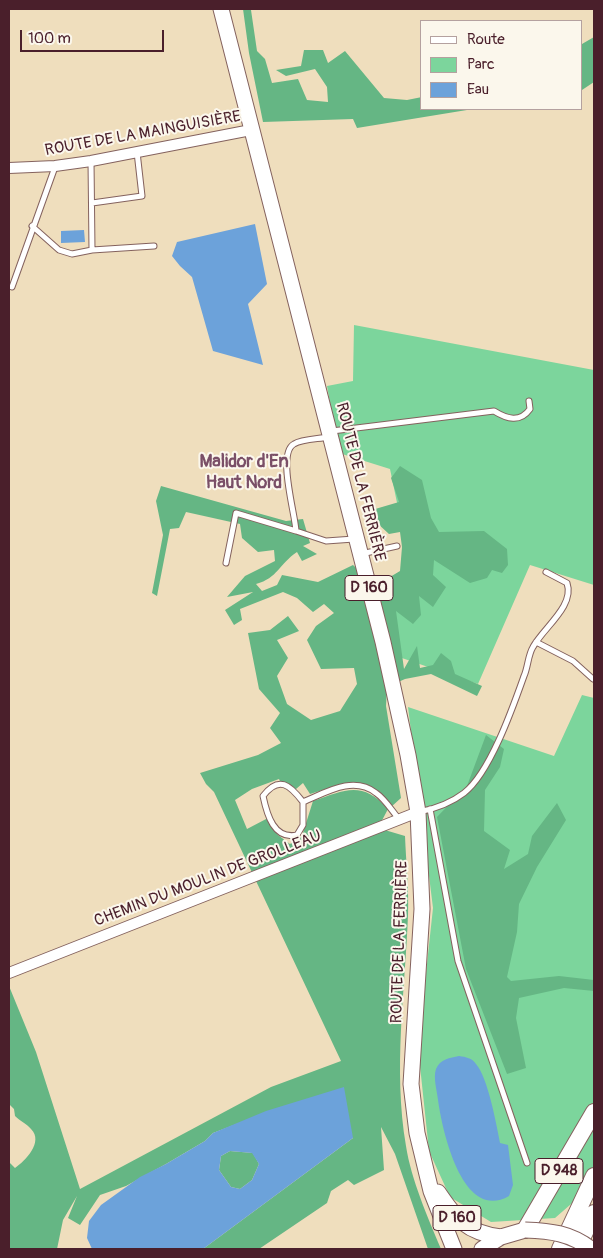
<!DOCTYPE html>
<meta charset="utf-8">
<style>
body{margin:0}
#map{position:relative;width:603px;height:1258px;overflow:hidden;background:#efdebd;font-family:Pangolin,sans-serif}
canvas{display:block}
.frame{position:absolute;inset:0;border:10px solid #4a1f2b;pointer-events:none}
.legend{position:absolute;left:420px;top:20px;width:162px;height:90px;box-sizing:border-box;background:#fbf7ec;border:1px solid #b4a19f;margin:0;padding:6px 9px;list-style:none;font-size:15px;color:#4a1f2b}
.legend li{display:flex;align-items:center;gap:10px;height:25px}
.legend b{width:25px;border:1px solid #b4a19f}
.scale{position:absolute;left:20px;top:30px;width:144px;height:22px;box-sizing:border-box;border:2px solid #4a1f2b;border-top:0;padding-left:6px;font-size:15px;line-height:18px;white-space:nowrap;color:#4a1f2b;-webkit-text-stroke:4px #fbf7ec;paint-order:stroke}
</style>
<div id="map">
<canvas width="603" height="1258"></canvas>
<div class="frame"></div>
<ul class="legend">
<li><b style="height:6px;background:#fff"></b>Route</li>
<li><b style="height:14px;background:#7cd59c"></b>Parc</li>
<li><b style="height:14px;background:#6ca2da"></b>Eau</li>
</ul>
<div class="scale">100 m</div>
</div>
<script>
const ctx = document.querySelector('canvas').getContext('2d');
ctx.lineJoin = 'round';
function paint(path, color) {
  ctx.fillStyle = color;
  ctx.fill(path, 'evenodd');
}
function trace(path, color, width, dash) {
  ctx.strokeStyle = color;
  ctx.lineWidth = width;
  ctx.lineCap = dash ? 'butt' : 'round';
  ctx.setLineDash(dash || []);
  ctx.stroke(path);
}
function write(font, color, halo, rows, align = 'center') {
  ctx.font = font + ' Pangolin,sans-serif';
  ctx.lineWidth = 4;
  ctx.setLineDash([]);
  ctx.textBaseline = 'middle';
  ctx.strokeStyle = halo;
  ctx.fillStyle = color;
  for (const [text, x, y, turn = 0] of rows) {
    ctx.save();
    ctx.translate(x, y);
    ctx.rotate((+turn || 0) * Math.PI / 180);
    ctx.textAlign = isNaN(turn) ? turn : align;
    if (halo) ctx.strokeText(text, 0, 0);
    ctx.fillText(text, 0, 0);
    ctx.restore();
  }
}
const green = new Path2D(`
 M354,325l240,45v215l-64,-20 -52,119 -82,-28 -18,-63 34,-18 -22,-106 -51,-16 -12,-67 26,-5z
 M582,695l12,3v486l-39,34 -64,4 -41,-25 -21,-46 -11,-104 15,-139 -25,-201 146,49z`);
const forest = new Path2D(`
 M243,9l8,1 6,41 8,8 7,24 26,-4 9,21 21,2 -1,-15 -12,-18 -29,7 -10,-6 25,-4 3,-16h19l5,13 17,-12 39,47 23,2 15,-3v12h51l-116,19 -4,-9 -90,3 -14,-69z
 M594,37v45l-12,8v-46z
 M400,466l22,14 9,38 8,14 45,-1 23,18 1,16 -6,8 -10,-3 -5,8 -17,5 -36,-23 -1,15 13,12 -13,20 -14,-11 2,19 -8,9 -17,-13 8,58 13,-23 3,22 13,-3 8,-12 10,8 4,13 27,12 -5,10 -46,-22 -26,5 -18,8 -1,19 15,92 -10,9 -15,-17 -31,-7 -35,11 -7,-11 -7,6 -13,-1 -4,-9 -27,10 -17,11 12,29 21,-11 10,17 12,9 12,-8 11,-35c32,-11 49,-21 75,8l-10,19 27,8c1,26 4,53 3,79 -3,77 -15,154 -2,231 5,33 22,72 35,103h-13l-33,-95 -14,-27 3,43 -30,15 -6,-5 -17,11 -4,12 -68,46h-56l150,-111 -72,-31 -68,26 -8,8 -39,23 -40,22 -26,9 -20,30 -12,-7 9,-22 -14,24 -6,29h-48v-87l6,6c10,-7 29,-26 16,-39 -4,-5 -11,-8 -16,-13l-1,-7 -5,-5v-118l27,66 44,137 191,-102 70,-26 -127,-269 -8,-8 -6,-11 58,-18 23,-12 -11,-15 10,-15 -21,-24 -11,-56 22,-3 18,-14 11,15 -22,9 11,18 -11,18 10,28 24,16 29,-9 17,-27 -3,-16 -33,1 -14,-29 9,-14 18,-13 -10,-9 -11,8 -16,-14 -14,-6 -43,17 2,11 -8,5 -9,-15 28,-18 -26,5 18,-21 30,-15 -1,-11 -16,2 -16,-14 -2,-14 -54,-12 -7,16 -9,1 -13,67 -5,-3 11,-58 -7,-34 5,-15 125,35 17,-2 7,24 -7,3 14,8 -15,7 -5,-9c-18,12 -19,26 -41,32l6,7 15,-6 5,-10 36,7 35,-17 22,21 25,-15 2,-24 -2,-15 -11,2 -24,-22 34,-10 -8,-24z
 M486,735l18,14 -4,18 -15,23 -1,41 26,19 -6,19 24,-15 4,-18 25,-33 9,17 -29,47 -18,37 -2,28 -10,45 4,4 48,-5 35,4v11l-30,-3 -45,10 -3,20 10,50 -19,6 -41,-105 -29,-152 30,-31z
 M230,1151l23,2 6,11 -7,16 -12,9 -9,-2 -12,-17 2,-14z`);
const water = new Path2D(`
 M255,224l12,60 -19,20 15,61 -50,-14 -21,-74 -12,-11 -8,-10 5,-14z
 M84,230l1,12 -24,1v-12z
 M459,1056c7,1 13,2 17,8 12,14 20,59 24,79l8,2 5,40 -4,11c-47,27 -67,-67 -71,-96 -1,-10 -5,-22 -2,-31 4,-10 14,-11 23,-13z
 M344,1087l9,51 -150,111h-111l-5,-11 2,-17 12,-16 39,-28 26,-13 39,-23 8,-8 53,-22zM230,1151l22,2 7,11 -7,16 -12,9 -9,-2 -12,-17 2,-14z`);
const service = new Path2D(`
 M91,161l1,89
 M92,203l50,-7 -5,-44
 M32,226l27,24 13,4 20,-4 62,-4
 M12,287l43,-120
 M332,431l162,-20c13,8 26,12 36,-2l-1,-8
 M328,437c-9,2 -26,2 -34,7 -17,9 1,69 2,87l30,10 28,-2
 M361,554l36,-8
 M226,563l10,-50 60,18
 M536,642l37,19 20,18
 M303,802c-13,-17 -24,-27 -40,-6 4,19 11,44 34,39l6,-10v-23c22,-9 50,-27 73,-9 9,6 16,18 23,26
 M430,809l28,152 69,202
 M419,812c15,-3 32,-9 45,-19 26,-20 49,-86 60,-117 4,-9 4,-21 9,-29 10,-19 42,-41 34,-64l-21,-11`);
const minor = new Path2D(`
 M9,168l46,-2 36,-5 160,-31
 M9,973l409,-161`);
const primary = new Path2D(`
 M221,9l162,633 25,113 10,57 4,97 -11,175 6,49 14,58 23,58
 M438,1192c18,27 29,41 63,45
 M482,1249l19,-12 24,-7`);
const trunk = new Path2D(`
 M525,1230l69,-118
 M560,1249l34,-73
 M577,1249l17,-36`);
const primaryBridge = new Path2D(`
 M525,1230c26,1 45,3 66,19`);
const shields = [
 [369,588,48],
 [559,1171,48],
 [457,1218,48]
];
const shieldNames = [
 ["D 160",369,588],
 ["D 948",559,1171],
 ["D 160",457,1218]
];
const streetNames = [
 ["ROUTE DE LA MAINGUISIÈRE",143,134,-10],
 ["ROUTE DE LA FERRIÈRE",360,482,76],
 ["CHEMIN DU MOULIN DE GROLLEAU",208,879,-21],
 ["ROUTE DE LA FERRIÈRE",400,942,-88]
];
const neighbourhoodNames = [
 ["Malidor d'En",244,462],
 ["Haut Nord",244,483]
];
paint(green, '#7cd59c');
paint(forest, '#65b684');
paint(water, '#6ca2da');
trace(service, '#84625e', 7);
trace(minor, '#84625e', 12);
trace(primary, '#84625e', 17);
trace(trunk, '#84625e', 18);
trace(service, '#fff', 5);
trace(minor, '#fff', 10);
trace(primary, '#fff', 15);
trace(trunk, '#fff', 16);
trace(primaryBridge, '#84625e', 17, []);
trace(primaryBridge, '#fff', 15);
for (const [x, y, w] of shields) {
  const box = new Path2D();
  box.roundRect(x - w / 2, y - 12.5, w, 25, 4);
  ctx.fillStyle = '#fbf7ec';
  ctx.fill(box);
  trace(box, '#4a1f2b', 1);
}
write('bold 15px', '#4a1f2b', null, shieldNames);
write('16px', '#4a1f2b', '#fbf7ec', streetNames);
write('bold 18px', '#7a4f67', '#fbf7ec', neighbourhoodNames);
</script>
